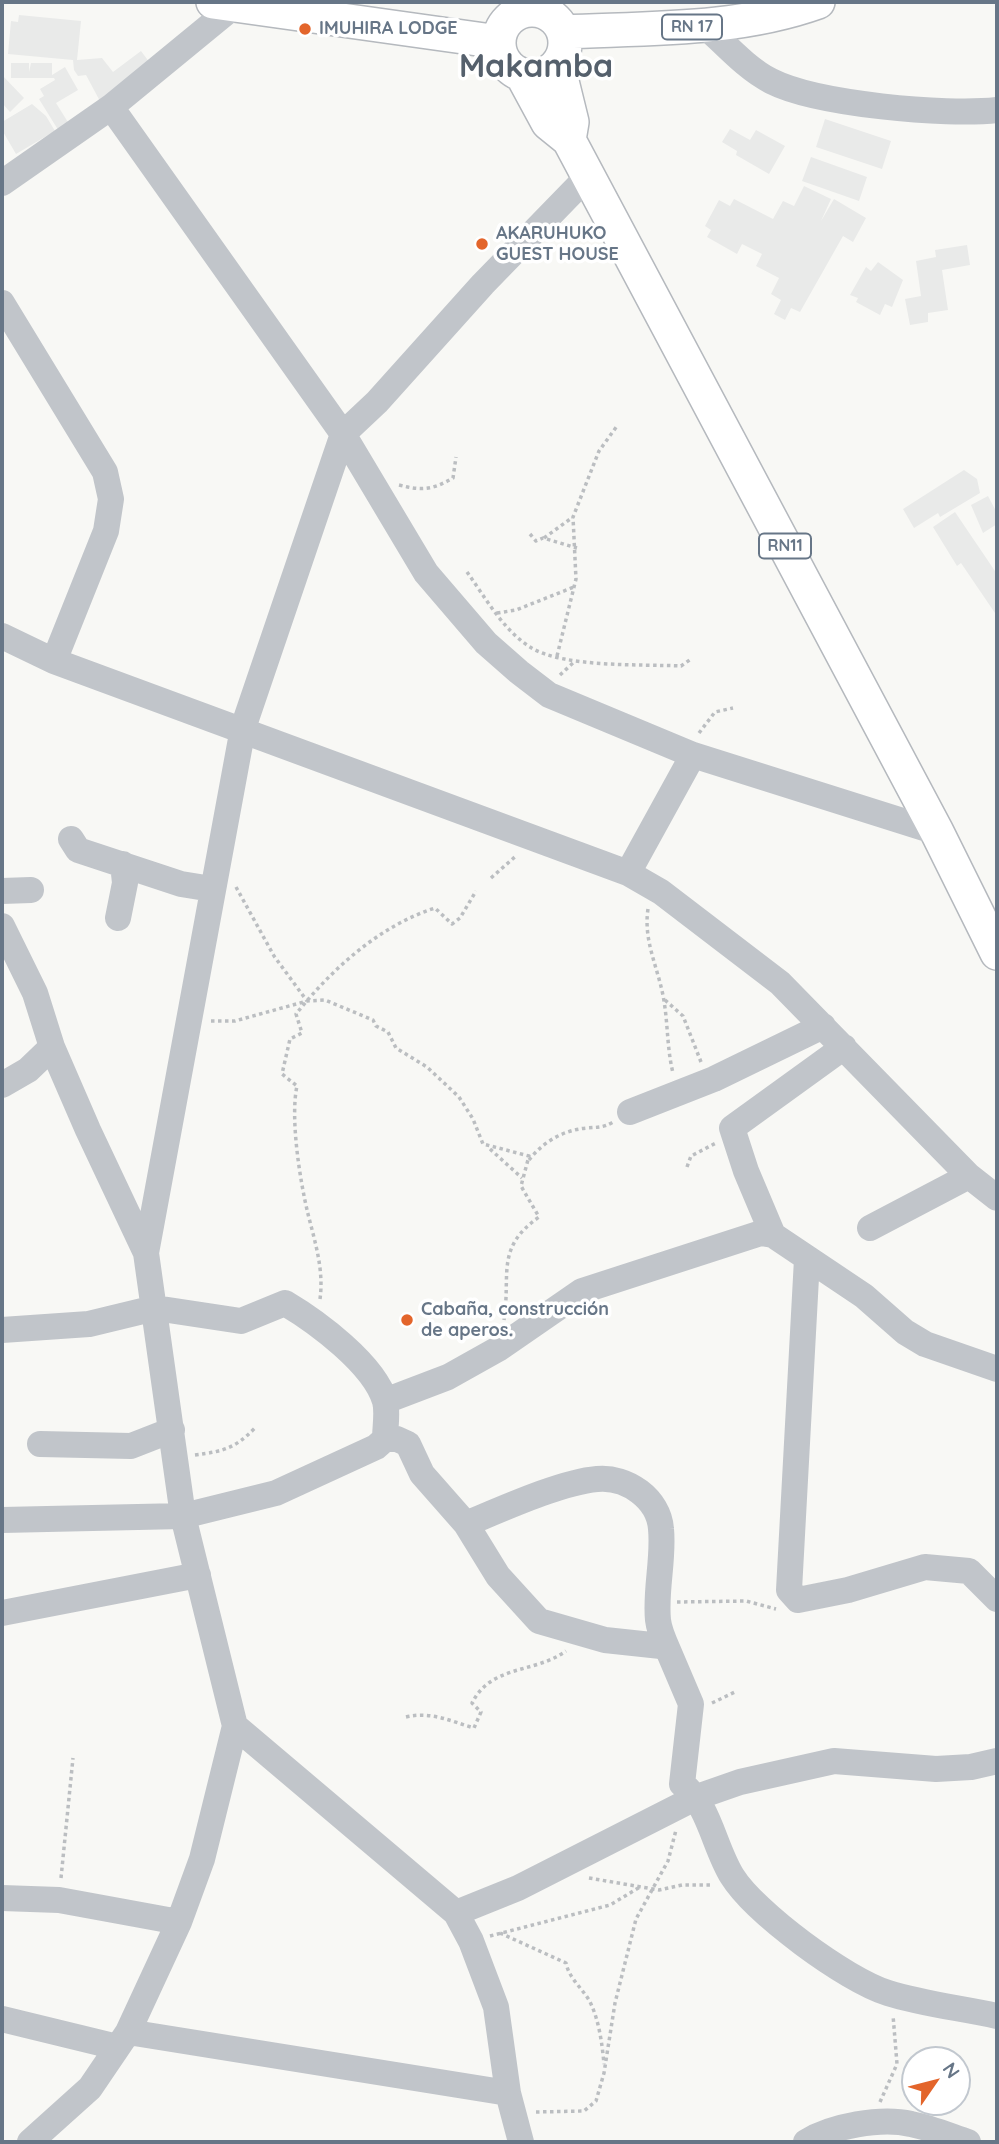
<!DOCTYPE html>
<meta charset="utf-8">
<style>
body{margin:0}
#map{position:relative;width:999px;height:2144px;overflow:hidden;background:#f8f8f5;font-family:Quicksand,sans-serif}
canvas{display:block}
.frame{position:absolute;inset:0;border:4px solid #677687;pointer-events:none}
.north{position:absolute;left:901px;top:2046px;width:70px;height:70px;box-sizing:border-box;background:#fff;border:2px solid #c2c8cf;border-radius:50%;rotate:55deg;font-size:19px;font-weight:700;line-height:28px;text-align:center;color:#677687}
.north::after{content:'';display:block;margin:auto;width:24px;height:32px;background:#e3652b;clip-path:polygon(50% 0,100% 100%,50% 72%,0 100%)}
</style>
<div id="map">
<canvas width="999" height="2144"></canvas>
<div class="frame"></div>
<div class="north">N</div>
</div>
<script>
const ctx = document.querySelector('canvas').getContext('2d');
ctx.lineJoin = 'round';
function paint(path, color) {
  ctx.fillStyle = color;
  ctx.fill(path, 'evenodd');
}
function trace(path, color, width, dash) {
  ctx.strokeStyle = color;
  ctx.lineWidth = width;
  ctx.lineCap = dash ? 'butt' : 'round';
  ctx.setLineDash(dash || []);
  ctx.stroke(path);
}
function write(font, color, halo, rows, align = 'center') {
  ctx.font = font + ' Quicksand,sans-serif';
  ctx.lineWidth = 7;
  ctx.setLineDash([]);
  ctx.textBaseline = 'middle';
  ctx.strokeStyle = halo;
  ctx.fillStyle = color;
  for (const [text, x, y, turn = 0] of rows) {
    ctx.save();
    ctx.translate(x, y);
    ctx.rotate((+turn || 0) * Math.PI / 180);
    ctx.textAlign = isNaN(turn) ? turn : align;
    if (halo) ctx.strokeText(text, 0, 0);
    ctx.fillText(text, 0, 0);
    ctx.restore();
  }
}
const built = new Path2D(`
 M19,15l62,6 -4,39 25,-2 11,14 28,-21 12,16 -52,36 -15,-28 -8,1 -4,-6 -1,-10 -65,-6 3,-33 7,1z
 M11,63h18v9l2,-9h21v12l13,-8 13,23 -22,13 15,24 -11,6 -21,-34 5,-3 -4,-7 15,-9 -1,-2h-43z
 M2,75l22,23 -14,14 -8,-9z
 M32,104l14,12 9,15 -39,23 -14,-24v-8z
 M825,119l66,22 -9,28 -66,-22z
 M730,129l20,11 6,-10 29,16 -16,28 -33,-19 1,-4 -15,-9z
 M811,157l56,20 -8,24 -57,-20z
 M804,186l27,13 -10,22 13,-22 32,19 -13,24 -10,-6 -43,76 -9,-4 -6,12 -11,-6 7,-14 -10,-6 8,-16 -23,-12 6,-12 -20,-10 -5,10 -30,-17 4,-7 -6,-4 14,-26 11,6 4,-7 39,20 10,-18 11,5z
 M967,245l3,20 -28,5 6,40 -20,3v9l-18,3 -5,-26 16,-3 -5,-35 20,-4 -1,-7z
 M878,262l25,18 -11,27 -7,-3 -5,11 -24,-13 2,-4 -8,-3 16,-28 5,4z
 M964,470l13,9 3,14 -40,24 -2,-4 -24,15 -11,-19z
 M988,496l9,17v11l-14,9 -12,-28z
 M955,512l42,62v42l-36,-53 -4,3 -24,-39z`);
const path = new Path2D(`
 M399,485c23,6 33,5 54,-7l3,-21
 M530,534l6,7 7,-3 34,10
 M544,538l29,-21
 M467,572c18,25 36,58 63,75 33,21 111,17 151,19l10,-7
 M497,613l19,-3 58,-23
 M557,656l19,-77 -3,-62 26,-66 18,-25
 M560,675l14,-13
 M699,733l16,-21 18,-4
 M491,878l26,-23
 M236,887l38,69 33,45
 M648,909c-5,33 11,60 16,92 4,24 3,48 9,72
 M665,1000l18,16 18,46
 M211,1021h24l72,-20 18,-1 48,20 3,6 12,6 8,16 31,19 32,30 14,22 10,25 46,12 -8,30 18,31c-44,31 -28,57 -35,103
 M490,1149l32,29
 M529,1160c14,-18 34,-30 58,-32 11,-1 16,0 26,-6
 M687,1167l4,-11 25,-13
 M320,1299c4,-29 -5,-57 -12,-85 -8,-33 -18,-96 -11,-128l-15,-12 8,-35 12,-6 -6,-19c36,-45 83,-88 139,-106l17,16 8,-6 16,-27
 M195,1455c29,-4 39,-6 60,-27
 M677,1602l69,-1 30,8
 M712,1703l23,-11
 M406,1717c25,-6 44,4 68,11l7,-16 -9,-9c20,-39 62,-29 94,-52
 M61,1878l12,-120
 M589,1878l70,12 23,-5h30
 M500,1933l66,30c3,15 15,24 23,37 10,19 13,43 15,64
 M490,1936l120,-31 30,-18
 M880,2102l17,-38 -4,-49
 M536,2112l48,-1 12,-10 8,-28 11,-70 21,-84 32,-58 8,-31`);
const minor = new Path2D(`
 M521,2l2,10
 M705,26c20,18 42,43 66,55 45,23 175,35 226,29
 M111,107l232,327 83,139 60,70 33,29 30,23 144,60 244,77
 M2,183l109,-76 123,-101
 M2,303l103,169 6,27 -5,32 -52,130
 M2,636l52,25 574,212 33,19 119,91 189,193 28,22
 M71,839l7,11 103,34 31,5
 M628,873l65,-118
 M2,891l29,-1
 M118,918l7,-35 -2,-19
 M2,926l33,67 17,54 36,83 58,123
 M2,1085l26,-15 24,-23
 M630,1112l84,-33 109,-53
 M870,1228l99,-52
 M773,1235l-27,-64 -14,-43 112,-81
 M807,1259l-18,331 9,10 50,-10 77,-23 44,4 28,28
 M2,1330l87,-6 66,-16 86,13 44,-18c32,19 89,61 100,98 3,11 0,27 0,38l-9,8 -100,46 -93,23 -181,4
 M385,1401l63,-24 50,-28 84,-58 179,-58 12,2 91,61 41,36 20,12 72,25
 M385,1439h12l11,5 14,30 44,50 32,52 41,45 66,19 56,6 7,4 23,54 -9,80c27,20 32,63 50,92 23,37 114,104 156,117 35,11 73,15 109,23
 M40,1444l91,2 41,-16
 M466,1524c34,-14 95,-42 131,-45 30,-3 62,20 64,50 3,30 -6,61 -3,91 1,10 6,21 10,30
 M2,1613l196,-38
 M2,1898l57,2 120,22
 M456,1913l62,-25 179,-91 43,-15 94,-21 102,8 35,-2 26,-6
 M2,2019l115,28
 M128,2032l380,61
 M30,2142l60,-54 38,-56 51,-110 23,-63 33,-133
 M521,2142l-13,-49 -12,-86 -25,-66 -15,-28 -221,-187 -52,-210 -37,-263 97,-525 100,-294 34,-32 106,-118 105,-108
 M806,2142c26,-16 75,-25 105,-18 20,4 39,12 57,18`);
const major = new Path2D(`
 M213,2l286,40
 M499 43a33 33 0 1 1 66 0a33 33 0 1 1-66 0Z
 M564,32c85,-4 173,-1 254,-30
 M558,65l14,57 -3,18
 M522,75l26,48 21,17 368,692 60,121`);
const markers = [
 [305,29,7,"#e3652b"],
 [482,244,7,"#e3652b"],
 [407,1320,7,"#e3652b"]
];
const shields = [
 [692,27,60],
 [785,546,52]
];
const shieldNames = [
 ["RN 17",692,27],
 ["RN11",785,546]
];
const poiNames = [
 ["IMUHIRA LODGE",319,29],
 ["AKARUHUKO",496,234],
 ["GUEST HOUSE",496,255],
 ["Cabaña, construcción",421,1310],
 ["de aperos.",421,1331]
];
const townNames = [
 ["Makamba",536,67]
];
paint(built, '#e9eae9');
trace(major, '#b5b9be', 36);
trace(path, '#bbbec1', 3.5, [3.5, 3.5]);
trace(minor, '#c1c5ca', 26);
trace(major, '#fff', 33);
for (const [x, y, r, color] of markers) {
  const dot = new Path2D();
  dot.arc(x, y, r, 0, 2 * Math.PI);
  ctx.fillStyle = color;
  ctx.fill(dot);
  trace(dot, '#fff', 2.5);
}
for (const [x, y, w] of shields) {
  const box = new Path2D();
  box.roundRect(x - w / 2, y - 12.5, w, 25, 5);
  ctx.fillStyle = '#fff';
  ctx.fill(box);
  trace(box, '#677687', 2);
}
write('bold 16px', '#677687', null, shieldNames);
write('bold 18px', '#677687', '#fff', poiNames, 'left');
write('bold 32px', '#55606c', '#fff', townNames);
</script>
